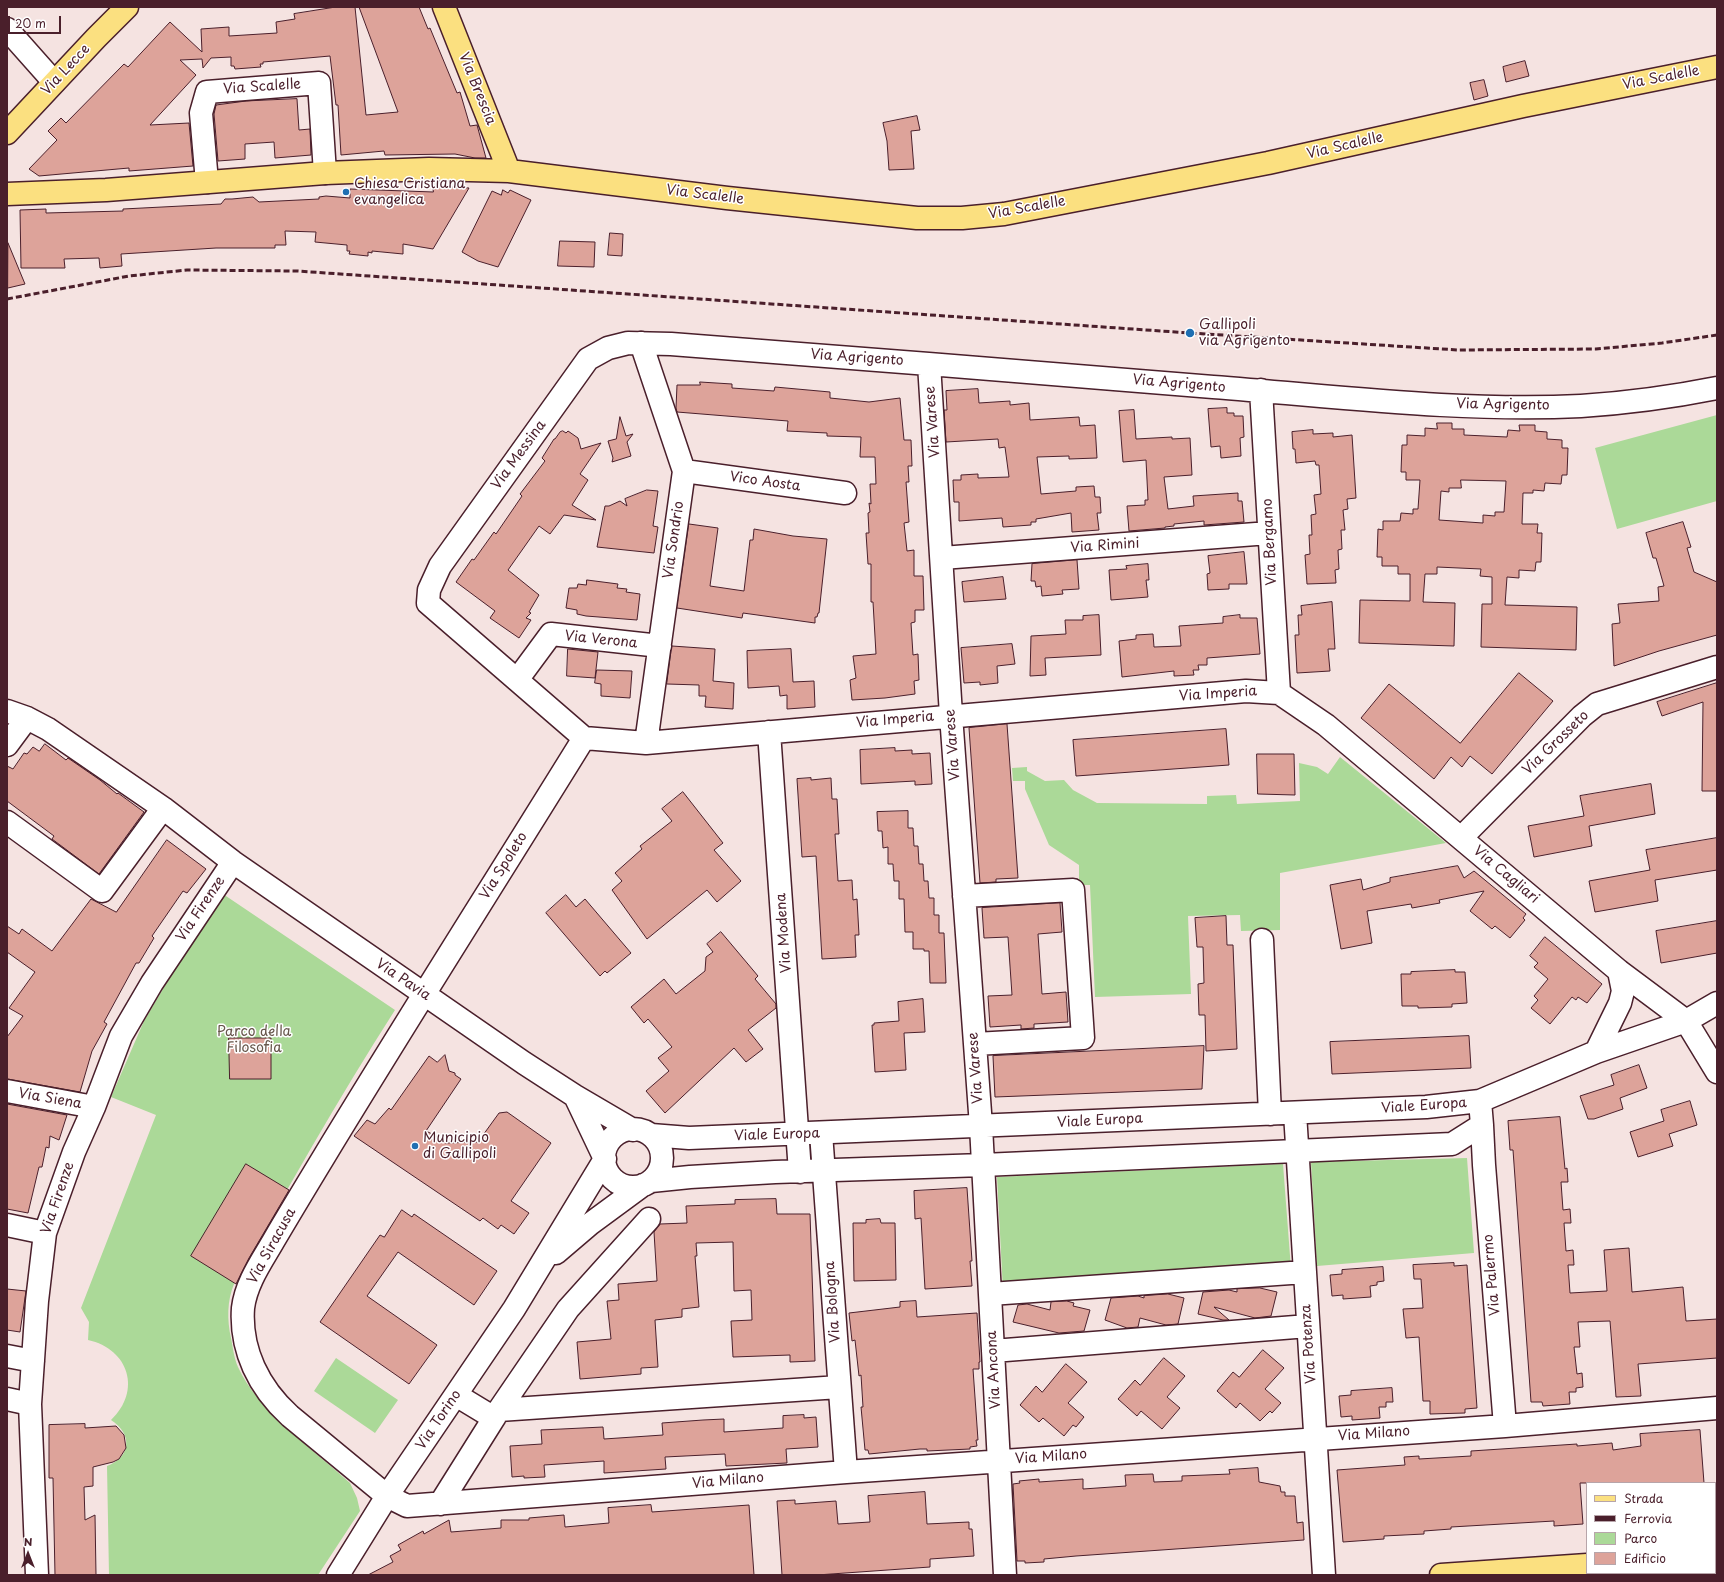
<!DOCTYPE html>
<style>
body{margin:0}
#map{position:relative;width:1724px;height:1582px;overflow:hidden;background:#f5e3e1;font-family:"Playpen Sans",sans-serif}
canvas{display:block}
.frame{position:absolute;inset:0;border:8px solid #4a1f2b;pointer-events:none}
.legend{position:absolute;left:1586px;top:1482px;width:130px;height:92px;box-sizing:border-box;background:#fff;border:1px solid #b7a5aa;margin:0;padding:5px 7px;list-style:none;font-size:12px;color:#4a1f2b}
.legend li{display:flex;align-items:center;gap:8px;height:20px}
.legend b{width:20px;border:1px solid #b7a5aa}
.north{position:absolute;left:8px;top:1534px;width:40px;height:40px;-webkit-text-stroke:3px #fff;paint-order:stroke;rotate:0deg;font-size:11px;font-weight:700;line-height:16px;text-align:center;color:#4a1f2b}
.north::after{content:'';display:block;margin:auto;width:14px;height:18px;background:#4a1f2b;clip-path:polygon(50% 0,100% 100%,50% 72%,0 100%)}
.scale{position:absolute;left:8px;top:16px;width:53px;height:18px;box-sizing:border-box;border:2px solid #4a1f2b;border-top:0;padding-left:5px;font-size:12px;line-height:14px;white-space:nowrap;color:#4a1f2b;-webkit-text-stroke:3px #fff;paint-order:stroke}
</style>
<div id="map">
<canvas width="1724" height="1582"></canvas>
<div class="frame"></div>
<ul class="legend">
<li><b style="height:5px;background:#fbe080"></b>Strada</li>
<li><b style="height:5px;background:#4a1f2b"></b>Ferrovia</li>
<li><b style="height:11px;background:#abd998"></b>Parco</li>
<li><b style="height:11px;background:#dda39a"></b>Edificio</li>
</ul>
<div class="north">N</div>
<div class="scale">20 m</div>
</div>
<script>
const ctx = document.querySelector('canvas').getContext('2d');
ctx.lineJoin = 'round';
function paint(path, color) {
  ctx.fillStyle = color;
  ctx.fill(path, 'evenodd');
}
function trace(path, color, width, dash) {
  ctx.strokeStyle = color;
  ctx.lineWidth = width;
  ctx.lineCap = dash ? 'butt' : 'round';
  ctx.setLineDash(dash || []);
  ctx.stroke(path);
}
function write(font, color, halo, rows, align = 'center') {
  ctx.font = font + ' "Playpen Sans",sans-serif';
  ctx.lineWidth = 3;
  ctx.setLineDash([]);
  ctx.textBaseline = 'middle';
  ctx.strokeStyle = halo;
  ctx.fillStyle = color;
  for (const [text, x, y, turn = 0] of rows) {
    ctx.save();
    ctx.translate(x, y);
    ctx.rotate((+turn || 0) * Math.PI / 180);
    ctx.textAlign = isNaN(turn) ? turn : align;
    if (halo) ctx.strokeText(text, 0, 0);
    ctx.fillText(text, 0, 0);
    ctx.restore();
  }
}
const green = new Path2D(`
 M1717,415v86l-100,28 -22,-81z
 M1340,757l106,86 -166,30v57l-39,1 -1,-16 -52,1 3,78 -96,3 -5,-112h-11v-20l-30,-20 -24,-56v-8h-12l-1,-13 15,-1v4l18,10 19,-1 9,10 24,13 110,1v-8l29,-1 1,9 63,-3 -1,-38 18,4 11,7z
 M223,894l172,116c-57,89 -109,181 -161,274 -7,17 -7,36 -3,54 2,10 3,20 7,29 19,43 77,84 112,116l7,15 3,13 -42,64h-209l-2,-109c24,-9 26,-32 4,-46 31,-29 18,-71 -23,-80l1,-18 -8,-14 75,-193 -45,-18 33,-76 36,-61z
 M1467,1158l7,95 -157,13 -6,-104z
 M1283,1164l8,105 -288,21 -6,-113z
 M336,1358l62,42 -23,33 -61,-42z`);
const building = new Path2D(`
 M336,7h19l11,108 32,-3 -39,-105h60l9,22 2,-1 27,65 3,-1 10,34 7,-1 9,33h-11l-20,-4 -70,1 -1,-4 -43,4 -3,-50h-2l-6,-49 -67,6v2h-3l1,3 -26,2 -1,-3h-3v-9l-20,1 -8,10 -1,-9 -22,1 16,15 -46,50 39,-2 4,43 -64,5v-3l-90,8 -10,-7 28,-29 -9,-9 13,-13 5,5 58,-59 4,3 42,-45 32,30 -1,-23 28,-2v9l48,-3 -1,-11 19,-3 -1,-5z
 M1525,61l4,15 -23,6 -3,-15z
 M1484,80l4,16 -14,4 -4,-17z
 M297,99l2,31 11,-1 1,26 -36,3 -1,-16 -29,2v15l-27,2 -4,-47 2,-9 30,-4z
 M917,116l3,14 -9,1 3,38 -25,1 -2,-29 -4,-18z
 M433,186l36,2 -36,61 -30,-5v10l-31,-3v2l-4,-1v4l-19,-2 1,-3h-3v-6l-32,-3 1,-10 -31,-1 1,14h-11v3h-59l-95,6 1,12 -22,2 -1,-10 -35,1 1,9h-44l-1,-58 26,-1v4l77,-2v-2l98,-5 4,-5h7l21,-2 6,5 60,-3v-2l7,-1 24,2v-9l83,3z
 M503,190l5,3 2,-3 21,10 -33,67 -20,-6 -16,-9 30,-61 9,4z
 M610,233l13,1 -1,22 -14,-1z
 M560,241l35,1 -1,25 -36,-1z
 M8,243l17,41 -17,4z
 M700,382l32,2v4l42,3 1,-4 55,5v6l39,4 31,-4 4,42h7l1,26h-4l1,16h-3l3,40 -5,1 3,28 7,-1v26h9l1,34h-9v12l-4,1 2,32 5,-1 1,26 -5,1 1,13 -30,4 -33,2 -2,-20 6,-2 -3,-22 23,-2 -3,-52h-2v-38h-3l-2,-31h3l-1,-20 2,-1 -1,-9 2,1 -1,-20h6l-1,-27h-15l1,-20 -34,-1v-3l-40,-2 1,-10 -111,-9 -1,-4 1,-23h23z
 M978,389l1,14 31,-2v4l19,-2 1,17 49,-3 1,9 15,-1 2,33 -28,1v-3l-32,1 4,37 35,-3v-4l18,-1 1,11h5l1,16h-4l2,17 -27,2 -1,-19 -35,6v3h-5v3l-28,2 -1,-9 -43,3v-19h-5l-1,-22h8v-5l17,-1v4l31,-1 -4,-30 -6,1 -1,-9 -52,3 -2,-32h3l-1,-19z
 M1227,408v5h7v3h9l1,21 -4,1 1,18 -20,2 -1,-12 -9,1 -3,-38z
 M1134,410l2,29 36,-2v2l18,-1 2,37 -28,2 4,32 26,-3 -1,-10 45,-3v8h4l2,21 -40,3v-4l-30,3v2l-9,1v1l-36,3 -2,-25 18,-1v-5h3l-2,-40 -23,2 -4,-51z
 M620,417l6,19 7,-2 -6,8 4,14 -19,6 1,-4 -5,-17 8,-2z
 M1437,423h15v6h12v6l43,2 1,-7 12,1 -1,-6h16v6l12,1v7l15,1v8h6l-1,27h-5l-1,9 -16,-1 -1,8 -11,-1v3h-10l-1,31h16l-1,9h5l-1,29h-5l-1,9 -16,-1v8l-12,-1 -2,28 72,2 -1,43 -95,-3 1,-43h10v-27l-12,-1 1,-7 -44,-2v7h-12l-2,28 32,1 -1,43 -95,-3 1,-43 50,1v-27h-12v-8h-16v-9h-5l1,-28 5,1v-9h17l1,-8 12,1v-5h5l2,-29h-14v-8h-5l1,-27h5v-10l18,1v-8l12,1zM1461,480l45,1 -2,31h-9v4l-12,-1v8l-44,-3 2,-29 8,1v-4h12z
 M1313,430v4l20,-1v4l19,-2 4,63 -9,1 1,10 -5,1 2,20h-4l1,19 -4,1 1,19 -4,1 1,13 -29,1 -2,-29 5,-1 -1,-19h3l-1,-20 5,-1 -2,-19 7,-1 -2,-29h-3l-1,-4 -19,2 -1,-14h-2l-1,-17z
 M563,431l3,2 2,-2 10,7 3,11 20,-6 -21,31 8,6 -16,25 24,15 -32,-5 -14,19 -11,-8 -31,44 31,25 -10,17 2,1 -5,5 5,2 -12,18 -29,-20 5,-7 -39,-29 16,-23 2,1 20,-28 2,2 26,-38 -2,-2 25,-33 -3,-3 12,-19h1l5,-7z
 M647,490l11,1 -5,35 5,1 -4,26 -57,-6 8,-41h4l11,-5 7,5 -2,-7z
 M1683,522l8,25 -4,1 7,24 23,10v53l-58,16 -45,15 -2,-42 8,-1 -2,-19 41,-3 -1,-14 6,-1 -8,-28h-3l-7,-25z
 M689,524l29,4 -8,58 34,5 6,-51h3l1,-11 39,7 34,3 -8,74h-1l-1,4h-2v6l-72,-10 -1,5 -65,-10z
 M1244,552l3,32h-18v5l-21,1 -1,-16 3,-1 -2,-17z
 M1077,560l2,29 -17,1 1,4 -21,2 -1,-10 -5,1 -1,-6h-4l1,-17z
 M1148,564l1,16h-3l2,17 -37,3 -2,-30 18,-1 -1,-3z
 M1003,577l3,22 -42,3 -2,-20z
 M587,580l31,4 -1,4 10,1 -1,3 14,2 -3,26 -51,-4 -9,-2v-4l-11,-2 3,-20h8l1,-4 8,1z
 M1332,602l3,47h-7l2,22 -33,2 -2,-38h4l-1,-20h4l-1,-9z
 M1099,615l2,40 -56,3 1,17 -16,1 1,-40 35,-2 -1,-14h18v-4z
 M1240,615v3h17l3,36 -53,4v7h-9l1,5h-6l1,5 -20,1v-5l-52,6 -3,-36 17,-2v-4l17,-1 1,13 27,-1 -2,-20 44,-3v-6z
 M1012,644l3,20 -18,2 1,17 -18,2v-3l-16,1 -3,-35z
 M672,646l43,3 -2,32 21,2 -1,26 -28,-2 1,-11h-7v-11l-32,-1z
 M568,649l30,3 -3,26 -28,-2z
 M791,649l2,33 21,-1 1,26 -28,2v-14l-7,1 -1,-10 -31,2 -1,-37z
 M597,670l35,1 -2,27 -29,-2v-12l-6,-1z
 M1519,673l34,28 -61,73 -22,-18 -8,11 -11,-10 -17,22 -73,-61 28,-34 71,59z
 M1717,683v108h-15l1,-89 -41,14 -5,-14z
 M1007,724l11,154 -22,1v3l-16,1 -11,-155z
 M1226,729l3,36 -153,11 -3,-36z
 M45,744l21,16 2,-2 32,22 17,14 1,-1 26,19 -45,62 -47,-35 2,-3 -47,-35v-35l6,3 11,-16 3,1 6,-7 6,4z
 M895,748v3l17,-1v4l18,-1 2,31 -17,1v-4l-54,3 -1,-34z
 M1257,754h37l1,41 -37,-1z
 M811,778v2l20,-2 1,21h5l2,35h-4l3,47 14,-1 1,20 4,-1 2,36h-4l1,22 -34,2 -6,-103 -14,1 -5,-78z
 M1651,784l4,30 -66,12 3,20 -58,11 -6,-31 56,-10 -4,-20z
 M683,792l40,51 -9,7 27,31 -24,21 -10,-12 -60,49 -35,-49 10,-9 -7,-8 27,-24 -2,-3 32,-25 -10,-12z
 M908,811v17h5l1,18h4l1,18h4l1,17h4l1,17h5v17h5v18h5l2,50h-16l-1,-32h-5v-2h-11v-17h-8l-1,-33h-5v-18h-5l-1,-17h-5v-17l-5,1 -1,-17h-4l-1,-19z
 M1717,838v32l-62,10 3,21 -63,11 -6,-31 61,-11 -4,-20z
 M167,840l39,29 -19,24 -4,-2 -31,45 2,2 -15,25h-3l-32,59 3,2 -15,27 -12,41 -73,-13v-42l16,-21 -14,-8 26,-36 -28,-20v-26l12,8 3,-5 30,22 39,-52 25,13z
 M1458,866l6,12 10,-7 52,43 -3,4 2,2 -15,18 -15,-12 -3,3 -22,-18 14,-20 -45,9 1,3 -28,5 -1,-4 -44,7 5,32 -31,6 -11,-64 31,-6 2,11 27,-8v-4z
 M566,895l10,12 9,-8 46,54 -24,20 -2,-2 -5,5 -54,-63z
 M1060,903l2,29 -24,2 4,60 24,-2 2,30 -34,2v4l-13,1v-4l-31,2 -2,-31 24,-1 -4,-58 -24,1 -2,-30z
 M1226,916l1,29h6l4,104 -31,2 -1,-36h-6l-1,-31 6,-1 -1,-36h-6l-2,-29z
 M1717,921v32l-56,10 -5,-32z
 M721,932l37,44 -3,3 21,25v4l-28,22 15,19 -17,13 -12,-14 -69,65 -19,-22 23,-20 -11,-13 14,-11 -24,-28 -4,4 -13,-16 33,-28 12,15 29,-23 1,-14 7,-5 -6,-8z
 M1545,937l57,47 -15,19 -9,-6 -2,3 -4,-3 -22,27 -19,-16 7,-8 -4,-4 14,-17 -14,-12 4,-4 -8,-7z
 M1455,970v2h10l2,31 -15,1v3l-34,1v-2h-16l-1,-32h10v-2z
 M923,999l2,33 -21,1 2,37 -31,2 -3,-47h2v-2l25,-2 -1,-19z
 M1469,1036l2,32 -139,6 -2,-32z
 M229,1038h42v41h-41z
 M1204,1046l-2,43 -207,8 -2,-41z
 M445,1055l4,16 6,2v2l6,4 -35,52 16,8 3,4 33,-1 21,-29 8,-1 44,31 -40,58 18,12 -15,21 -13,-9 -3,4 -15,-11 -3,3 -126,-85 13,-16 8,4 14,-16 2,2 38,-54 8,6z
 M1639,1065l8,23 -27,10 3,11 -29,10h-6l-8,-23 34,-11 -3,-10z
 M1690,1101l7,24 -28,9 4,12 -35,11 -8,-25 34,-11 -3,-11z
 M7,1104l60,11 -8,25 -9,-4 -1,12 -3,-1 -4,20h-3l-11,46 -21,-4z
 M1560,1117l5,52 2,-1 1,14h-7l2,28 7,-1 1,14h-7l2,28 7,-1 1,15h-6l2,28 37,-2 -3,-41 25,-2 3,44 51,-5 3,34 31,-2v39l-79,6 3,32 -25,1 -6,-76 -32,1 2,25h-6l3,27 5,-1 1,14 -7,1v4h-7l1,12 -27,2 -1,-4h-11l-18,-252h-3l-2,-29z
 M246,1164l43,26 -40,68 -13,26 -45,-28z
 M967,1188l5,73h-2l2,25 -47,3 -4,-71 -6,1 -1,-28z
 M776,1199l1,15h33l5,147 -25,1v-7l-57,2 -2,-36 21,-1 -1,-30 -17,1 -1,-49 -37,1 1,13h-2l4,51 -17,2v8l-27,3 3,47 -17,1v6l-61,5 -3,-37 34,-3 -4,-38 12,-1 -1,-16 39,-3 -3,-49 6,-8 27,-1 -1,-17 49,-2v-4z
 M402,1210l10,7 2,-3 83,57 -23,34 -76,-53 -31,44 70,49 -28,39 -89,-62 60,-87 4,2z
 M880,1219l1,4h14l1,57 -42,1 -1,-58h13v-3z
 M1454,1263v3l13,-1 10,143 -12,1v4l-35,1v-13h-7l-4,-64 -13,1 -3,-29 20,-1 -2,-29h-7l-1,-14z
 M1383,1267l1,14 -7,1v3l-7,1 1,11 -28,2v-4l-11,1 -2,-21 12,-1v-4z
 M1260,1288l17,4 -6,24 -16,2 -41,-11 15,13h-6l-25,-6 5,-22 26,-2 8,2v-3z
 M7,1289l19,2 -6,41 -13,-2z
 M1168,1294l16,4 -6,26 -12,1 -26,-7 -2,9 -11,1 -22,-8 6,-22 27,-2 6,2v-2z
 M916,1301l1,16 60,-4 3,49h-1v7h-6l5,71h-2l1,6 -7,1v2l-43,2v-2h-7l-51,5 -1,-4h-3l-4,-43h2l-2,-32 -2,1 -4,-36 -3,1 -3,-28 51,-6v-5z
 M1067,1301l7,2 -1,3 17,4 -6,21 -25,2 -46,-11 5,-17 9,-1 23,6 1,-8z
 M1263,1350l21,18 -19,21 16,14 -9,10 -2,-2 -10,10 -20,-18 -4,5 -19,-17 16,-19 6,5z
 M1164,1358l21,18 -18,21 13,11 -18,21 -21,-18 -4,5 -19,-17 17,-19 5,5z
 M1066,1364l21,18 -19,21 16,14 -8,10 -3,-2 -9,11 -21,-18 -4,4 -19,-17 16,-19 6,6z
 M1392,1388l1,14h-7v5h-7l1,11 -28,2v-4l-11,1 -2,-21 12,-1v-4z
 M804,1415v3l12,-1 2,30 -32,2 1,14 -61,3 -1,-12 -60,3 1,12 -62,4v-12l-60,4 1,12 -21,1v-2l-12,1 -2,-31 32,-2 -1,-14 62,-3 1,12 59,-4 -1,-12 41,-3 21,-1v13l59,-4v-12z
 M85,1424v4l31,-2 8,9 2,13 -7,11 -6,3 -20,5v19l-9,1 1,33 10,-5 1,60h-41l-2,-97h-4v-53z
 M1700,1430l4,53h-124l3,41 -29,2v-5l-103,6v2l-27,2v3l-40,2v3l-41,3 -6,-72 68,-5 -1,-8 15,-1v3l52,-3v-5l106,-7v2l35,-3 1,7 28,-4 -1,-12z
 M1258,1468l1,14 21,4 1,6h4v4h10l2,27 6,-1 1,18 -228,16 -32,3v3l-19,1v-2h-8l-4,-77 7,-1 -1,-2 20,-2v3l44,-3v10l43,-3 -1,-11 28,-1 1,8 28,-1v-5l48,-2 -1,-4z
 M925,1492l2,32 42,-2v7h3l2,27 -44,3v8l-113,8h-35l-5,-74 18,-1v4l41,-3 2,23 32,-2 -2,-26z
 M651,1505l1,7 97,-7 5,70h-386l25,-13 -3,-6 11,-6 -3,-5 25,-14 1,3 25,-14 2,12 50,-4v-8h28v-2l35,-3 1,12 44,-4 -1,-15z`);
const minor = new Path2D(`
 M7,29l47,53
 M207,182l-6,-69 6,-21 112,-9 6,90
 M641,343l43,128 -38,272
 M929,364l22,351 30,411 24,449
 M1261,390l18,303
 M684,471l161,22
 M942,558l327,-25
 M517,680l34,-46 109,12
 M7,711l20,7 21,11 115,79 70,54 291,201 51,33 58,34
 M769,732l31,440
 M584,738c-86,139 -174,277 -259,417 -17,28 -34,56 -51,85 -12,21 -28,43 -31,68 -3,42 16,80 47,108l97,80 20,10 439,-34 659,-46 212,-18
 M584,738l-156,-135 1,-13 11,-24 148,-207 20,-11 20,-5 43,1c181,14 361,28 542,43 122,9 245,25 368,19 46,-3 91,-9 136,-18
 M584,738l62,5 600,-52 33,2 47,32 293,246 67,50 31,51
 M7,745l20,-27
 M7,822l95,69 61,-83
 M1461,838l121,-122 15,-12 120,-37
 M964,896l109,-6 10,148 -108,6
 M1262,940l8,174
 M1596,1052l24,-49 3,-12 -4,-20
 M7,1091l87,16
 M1295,1113l29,462
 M1482,1125l2,40 21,261
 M604 1158a29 29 0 1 1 58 0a29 29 0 1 1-58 0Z
 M821,1133l25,339
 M651,1135l38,3 737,-31 54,-6 116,-49 90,-31 31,-18
 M651,1181l39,-4 85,-5 208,-7 469,-21 30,-19 -2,-24
 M7,1225l38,8
 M556,1253l34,-29 53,-39
 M990,1294l315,-22
 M993,1351l315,-25
 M7,1356l26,5
 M456,1395l38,23
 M7,1399l23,5
 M499,1410l340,-23
 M440,1504l59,-94 69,-101 81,-90
 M37,1575l-7,-171 7,-103 8,-68 29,-81 20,-45 27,-71 31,-53 81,-121
 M338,1575l49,-79 127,-187 91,-150 -30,-63`);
const major = new Path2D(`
 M444,7l65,164
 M7,133l89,-95 31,-31
 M7,194l99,-4 219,-17 104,-4 80,2 218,27 190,20h45l42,-4 264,-51 255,-57 194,-39
 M1715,1555h2
 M1441,1575l146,-10`);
const rail = new Path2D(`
 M7,299l122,-23 58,-6 110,1 893,62 268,17 138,-1 66,-6 55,-8`);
const markers = [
 [346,192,4,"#1f6fb2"],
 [1190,333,5,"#1f6fb2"],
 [415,1146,4,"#1f6fb2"]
];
const streetNames = [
 ["Via Lecce",66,70,-47],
 ["Via Scalelle",1661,78,-11],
 ["Via Scalelle",262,87,-4],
 ["Via Brescia",477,89,68],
 ["Via Scalelle",1345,146,-13],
 ["Via Scalelle",705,195,7],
 ["Via Scalelle",1027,208,-10],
 ["Via Agrigento",857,358,4],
 ["Via Agrigento",1179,384,5],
 ["Via Agrigento",1503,405,1],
 ["Via Varese",933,422,-94],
 ["Via Messina",519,455,-54],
 ["Vico Aosta",765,482,8],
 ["Via Sondrio",674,540,-82],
 ["Via Bergamo",1270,542,-93],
 ["Via Rimini",1105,546,-4],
 ["Via Verona",601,640,6],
 ["Via Imperia",1218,694,-4],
 ["Via Imperia",895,720,-5],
 ["Via Grosseto",1556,743,-44],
 ["Via Varese",953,745,-94],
 ["Via Spoleto",504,866,-58],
 ["Via Cagliari",1506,875,40],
 ["Via Firenze",201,909,-56],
 ["Via Modena",784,933,-94],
 ["Via Pavia",403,980,34],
 ["Via Varese",976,1068,-94],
 ["Via Siena",50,1099,10],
 ["Viale Europa",1424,1106,-4],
 ["Viale Europa",1100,1121,-3],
 ["Viale Europa",777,1135,-2],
 ["Via Firenze",58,1198,-71],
 ["Via Siracusa",272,1246,-61],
 ["Via Palermo",1492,1275,-95],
 ["Via Bologna",833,1302,-94],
 ["Via Potenza",1309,1344,-94],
 ["Via Ancona",994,1370,-93],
 ["Via Torino",439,1420,-56],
 ["Via Milano",1374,1434,-4],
 ["Via Milano",1051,1457,-4],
 ["Via Milano",728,1481,-5]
];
const poiNames = [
 ["Chiesa Cristiana",354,184],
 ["evangelica",354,200],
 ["Gallipoli",1199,325],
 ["via Agrigento",1199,341],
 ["Municipio",423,1138],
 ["di Gallipoli",423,1154]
];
const parkNames = [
 ["Parco della",254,1032],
 ["Filosofia",254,1048]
];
paint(green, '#abd998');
paint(building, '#dda39a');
trace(building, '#4a1f2b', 1);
trace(minor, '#4a1f2b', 25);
trace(major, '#4a1f2b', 25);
trace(minor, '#fff', 22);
trace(major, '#fbe080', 22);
trace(rail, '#4a1f2b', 3, [6, 3]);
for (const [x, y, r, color] of markers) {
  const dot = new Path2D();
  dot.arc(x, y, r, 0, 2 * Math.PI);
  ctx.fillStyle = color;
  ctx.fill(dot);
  trace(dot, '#fff', 1.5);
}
write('14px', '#4a1f2b', '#fff', streetNames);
write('14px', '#4a1f2b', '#fff', poiNames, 'left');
write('14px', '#67574c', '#fff', parkNames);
</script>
